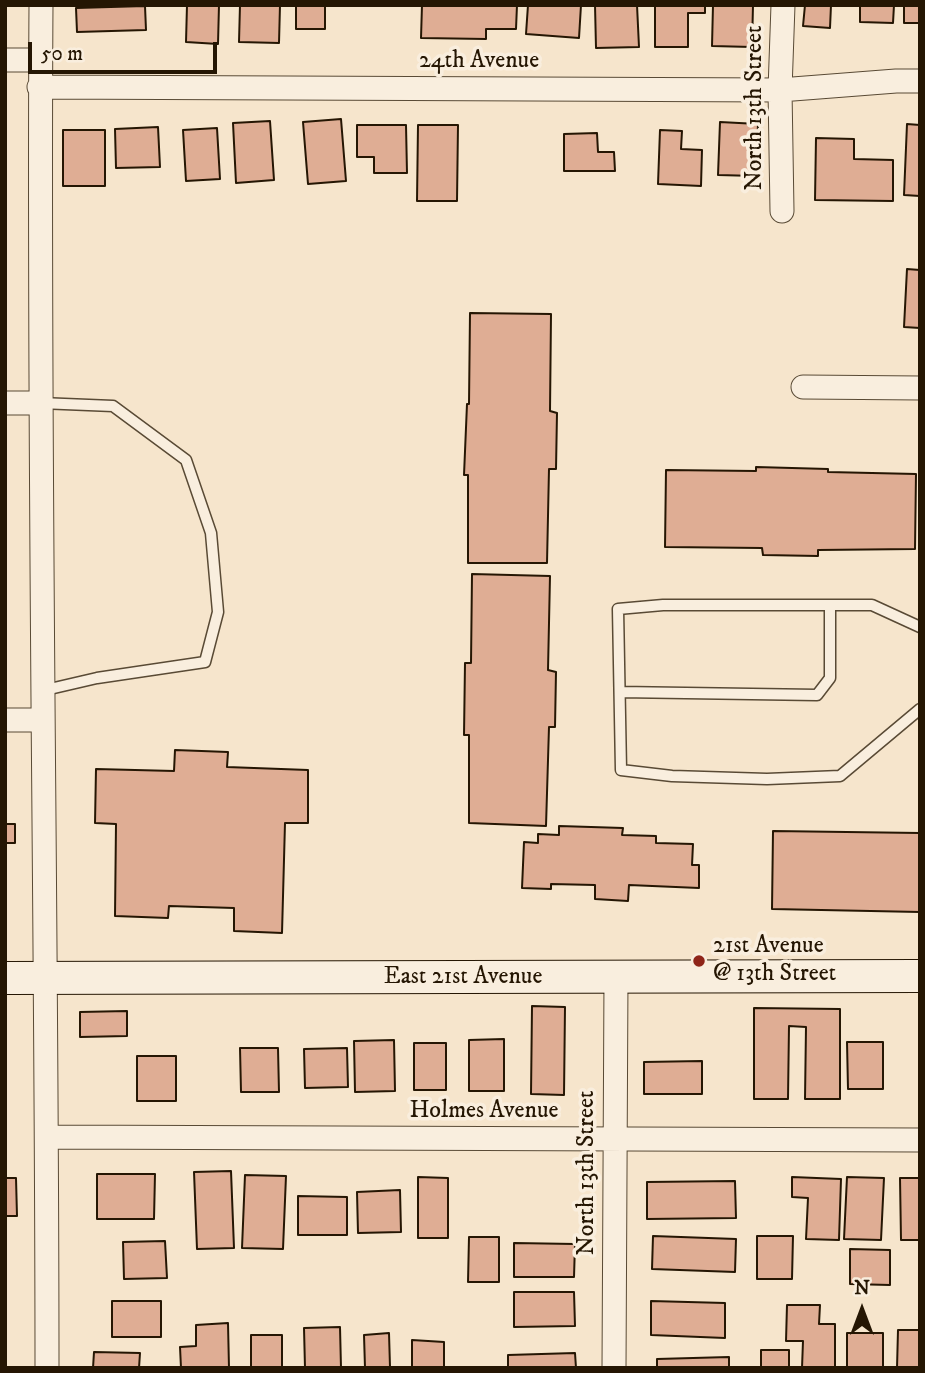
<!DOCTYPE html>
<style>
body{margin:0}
#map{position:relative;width:925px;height:1373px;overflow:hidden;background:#f6e5cc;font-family:"IM FELL DW Pica",serif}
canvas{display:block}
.frame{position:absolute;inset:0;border:7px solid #251603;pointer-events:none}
.north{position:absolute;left:827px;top:1275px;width:70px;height:70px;-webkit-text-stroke:5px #f9eede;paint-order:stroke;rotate:0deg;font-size:19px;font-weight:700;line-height:28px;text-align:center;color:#251603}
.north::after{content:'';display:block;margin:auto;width:24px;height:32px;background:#251603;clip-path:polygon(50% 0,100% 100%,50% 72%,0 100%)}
.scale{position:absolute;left:28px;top:42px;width:189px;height:32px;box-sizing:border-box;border:4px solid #251603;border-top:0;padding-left:9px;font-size:21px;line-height:24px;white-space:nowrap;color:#251603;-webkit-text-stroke:5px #f9eede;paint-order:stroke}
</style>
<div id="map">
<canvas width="925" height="1373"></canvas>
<div class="frame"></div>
<div class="north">N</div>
<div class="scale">50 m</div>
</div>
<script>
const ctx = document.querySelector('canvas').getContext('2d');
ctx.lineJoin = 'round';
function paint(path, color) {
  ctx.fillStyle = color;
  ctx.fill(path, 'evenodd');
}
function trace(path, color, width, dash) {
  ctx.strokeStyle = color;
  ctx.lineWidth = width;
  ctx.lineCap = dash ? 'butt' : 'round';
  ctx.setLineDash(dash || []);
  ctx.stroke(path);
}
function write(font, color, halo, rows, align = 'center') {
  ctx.font = font + ' "IM FELL DW Pica",serif';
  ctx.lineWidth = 7;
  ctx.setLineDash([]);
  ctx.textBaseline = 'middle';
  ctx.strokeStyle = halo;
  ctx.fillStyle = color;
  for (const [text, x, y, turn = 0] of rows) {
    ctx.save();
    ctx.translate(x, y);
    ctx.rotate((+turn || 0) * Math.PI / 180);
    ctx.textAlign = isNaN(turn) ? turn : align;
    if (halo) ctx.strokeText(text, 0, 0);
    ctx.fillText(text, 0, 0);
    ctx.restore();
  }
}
const building = new Path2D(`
 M187,5h32l-1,39 -32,-2z
 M240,5h40l-1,38 -40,-1z
 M296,5h29v24h-29z
 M422,5h95l-1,24h-30v10l-65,-1z
 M528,5h53l-2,33 -53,-4z
 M595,5h42l2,42 -43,1z
 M655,5h50v8h-17v34h-33z
 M713,5h40l-1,42 -40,-1z
 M805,5h26l-1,23 -27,-2z
 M860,5h34l-1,18 -33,-1z
 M904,5h16v18h-16z
 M145,6l1,24 -69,2 -1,-24z
 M341,119l5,62 -38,3 -5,-62z
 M270,121l4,59 -38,3 -3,-60z
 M720,122l38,2 -2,52 -38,-1z
 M907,124l13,1v71l-16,-1z
 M357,125h49l1,48h-33v-16h-17z
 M418,125h40l-1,76h-40z
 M158,127l2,40 -44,1 -1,-39z
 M217,128l3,51 -34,2 -3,-51z
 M63,130h42v56h-42z
 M660,130l22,1 -1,18 21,1 -1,36 -43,-2z
 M597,133l1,19h16l1,19h-51v-37z
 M816,138l38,1v20l39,1v41l-78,-1z
 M907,269l13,1v58l-16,-1z
 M470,313l81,1 -1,97 7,2 -1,56h-7l-2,94h-79v-88h-4l3,-71h2z
 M756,467l72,2v3l88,2 -1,75 -97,1v6l-55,-1 -1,-7 -97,-1 1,-77 90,1z
 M472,574l78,2 -2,94 8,2 -1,55h-6l-3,99 -77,-3v-88h-5l1,-72h6z
 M175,750l53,2 -1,15 81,3v53h-23l-3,110 -48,-2v-23l-65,-2 -1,12 -53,-2 1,-92 -21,-1 1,-54 78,2z
 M5,824h10v19h-10z
 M559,826l64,2 -1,7 34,1v7l37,1 -1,21h7v23l-70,-3 -1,16 -33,-2v-14l-44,-1v5l-29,-1 2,-46 14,1v-9l21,1z
 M773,831l147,2v79l-148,-3z
 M532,1006l33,1 -1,88 -33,-1z
 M754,1008l86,1v90h-35l1,-72 -17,-1 -1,73h-34z
 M127,1011v25l-47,1v-25z
 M504,1039v52h-35v-51z
 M394,1040l1,51 -40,1 -1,-51z
 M847,1042h36v47h-35z
 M414,1043h32v47h-32z
 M240,1048h38l1,44h-38z
 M347,1048l1,39 -43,1 -1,-39z
 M137,1056h39v45h-39z
 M702,1061v33h-58v-32z
 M231,1171l3,77 -37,1 -3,-77z
 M97,1174h58l-1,45h-57z
 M245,1175l41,1 -3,73 -41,-1z
 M418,1177l30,1v60h-30z
 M792,1177l49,2 -2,61 -33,-1 2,-41 -16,-1z
 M847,1177l37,1 -3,62 -37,-1z
 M5,1178h11l1,38h-12z
 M900,1178h20v62h-19z
 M735,1181l1,37 -89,1v-37z
 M400,1190l1,42 -43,1 -1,-41z
 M298,1196l49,1v38h-49z
 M653,1236l83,3 -1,33 -83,-3z
 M757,1236h36l-1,43h-35z
 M469,1237h30v45h-31z
 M165,1241l2,37 -43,1 -1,-37z
 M514,1243l61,1 -1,33h-60z
 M850,1249l40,1v35l-40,-1z
 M514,1292h60l1,34 -61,1z
 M112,1301h49v36h-49z
 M651,1301l74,2v35l-74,-3z
 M787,1305h33l-1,19h16v44h-33l1,-27h-17z
 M228,1323l1,45h-48l-1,-21 16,-1v-21z
 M340,1327l1,41h-36l-1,-40z
 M898,1330h22v38h-23z
 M389,1333l1,34 -25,1 -1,-33z
 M847,1333h36v35h-36z
 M251,1335h31v33h-31z
 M412,1340l32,2v26h-32z
 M761,1350h28v18h-28z
 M94,1352l46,1 -1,15h-46z
 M575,1353l1,15h-68v-13z
 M729,1357v11h-72v-9z`);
const lane = new Path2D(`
 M40,403l73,3 73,54 25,73 7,79 -13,50 -108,16 -56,13
 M920,627l-48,-22h-209l-45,4 3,161 51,6 95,3 73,-3 80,-67
 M620,692l197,3 13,-17v-73`);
const street = new Path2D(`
 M41,5c-3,454 6,909 6,1363
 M5,60h35
 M39,87l741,3 116,-9h24
 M782,211l-2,-121 3,-85
 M803,387l117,1
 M5,403h35
 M5,720h37
 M47,1137l873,3
 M614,1368l2,-390`);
const secondary = new Path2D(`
 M5,978l915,-2`);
const markers = [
 [699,961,7,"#8f2418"]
];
const streetNames = [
 ["24th Avenue",479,62],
 ["North 13th Street",756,108,-90],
 ["East 21st Avenue",463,978],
 ["Holmes Avenue",484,1112],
 ["North 13th Street",588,1173,-90]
];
const poiNames = [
 ["21st Avenue",713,947],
 ["@ 13th Street",713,975]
];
paint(building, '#dfad94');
trace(building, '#251603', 2);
trace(lane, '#594a35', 13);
trace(street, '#594a35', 25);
trace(secondary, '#251603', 34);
trace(lane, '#f9eede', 10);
trace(street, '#f9eede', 23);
trace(secondary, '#f9eede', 32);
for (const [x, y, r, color] of markers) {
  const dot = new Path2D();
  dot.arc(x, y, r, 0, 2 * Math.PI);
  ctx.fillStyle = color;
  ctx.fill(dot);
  trace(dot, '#f9eede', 2.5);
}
write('24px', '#251603', '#f9eede', streetNames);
write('24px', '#251603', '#f9eede', poiNames, 'left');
</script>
